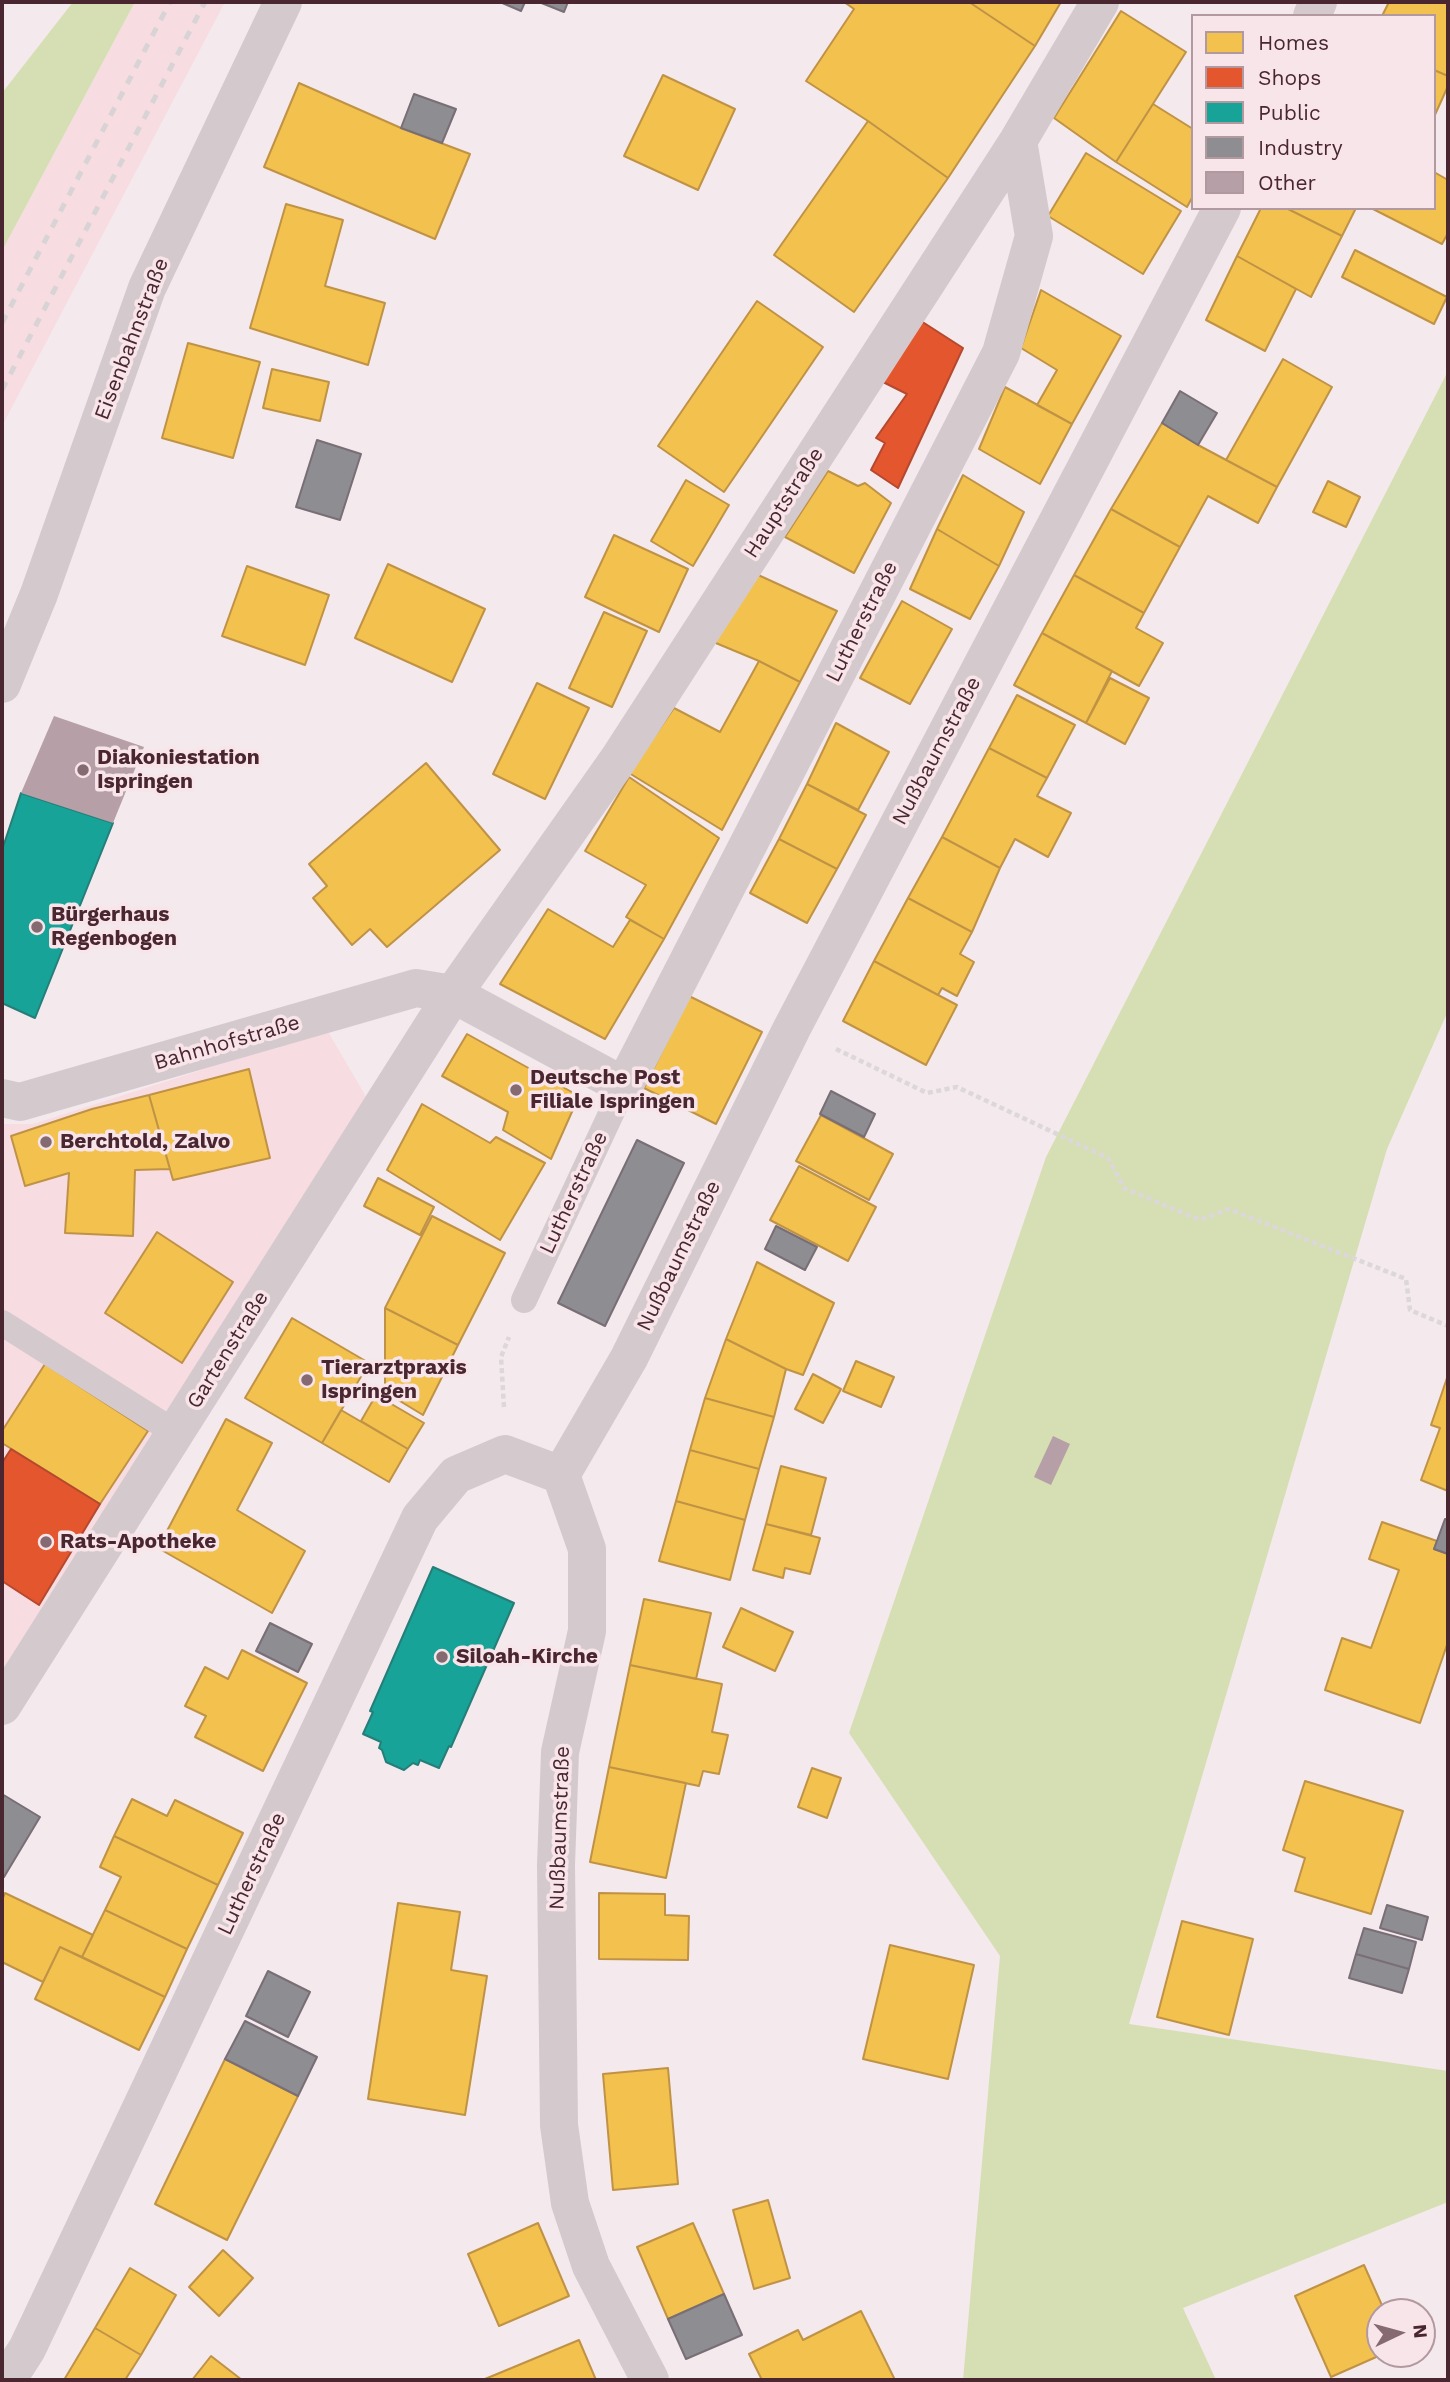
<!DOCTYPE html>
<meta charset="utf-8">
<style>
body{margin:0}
#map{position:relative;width:1450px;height:2382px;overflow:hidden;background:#f4e9ec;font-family:"Work Sans",sans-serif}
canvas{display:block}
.frame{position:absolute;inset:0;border:4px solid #4a2630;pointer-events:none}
.legend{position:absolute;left:1191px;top:14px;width:245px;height:196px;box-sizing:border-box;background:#f8e5e9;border:2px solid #b2999f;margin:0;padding:9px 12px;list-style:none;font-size:21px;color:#4a2630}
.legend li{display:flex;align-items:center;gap:14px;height:35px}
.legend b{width:35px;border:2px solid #b2999f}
.north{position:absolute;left:1366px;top:2298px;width:70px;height:70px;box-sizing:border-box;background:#f8e5e9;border:2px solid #b2999f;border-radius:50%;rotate:85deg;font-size:19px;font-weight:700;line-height:28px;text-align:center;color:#4a2630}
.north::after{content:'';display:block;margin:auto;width:24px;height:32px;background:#866a72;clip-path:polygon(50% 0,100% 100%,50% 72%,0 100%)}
</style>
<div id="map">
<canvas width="1450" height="2382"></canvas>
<div class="frame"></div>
<ul class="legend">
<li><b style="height:19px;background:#f2c14e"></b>Homes</li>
<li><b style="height:19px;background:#e4572e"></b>Shops</li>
<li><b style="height:19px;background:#17a398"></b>Public</li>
<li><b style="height:19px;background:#8d8d92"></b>Industry</li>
<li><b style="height:19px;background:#b69fa6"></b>Other</li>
</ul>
<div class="north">N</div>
</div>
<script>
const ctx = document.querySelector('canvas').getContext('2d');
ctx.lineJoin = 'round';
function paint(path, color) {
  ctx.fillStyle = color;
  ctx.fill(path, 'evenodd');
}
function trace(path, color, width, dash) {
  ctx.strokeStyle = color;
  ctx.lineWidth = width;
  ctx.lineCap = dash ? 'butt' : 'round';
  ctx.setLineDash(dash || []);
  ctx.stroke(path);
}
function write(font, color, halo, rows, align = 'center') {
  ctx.font = font + ' "Work Sans",sans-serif';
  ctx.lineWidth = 7;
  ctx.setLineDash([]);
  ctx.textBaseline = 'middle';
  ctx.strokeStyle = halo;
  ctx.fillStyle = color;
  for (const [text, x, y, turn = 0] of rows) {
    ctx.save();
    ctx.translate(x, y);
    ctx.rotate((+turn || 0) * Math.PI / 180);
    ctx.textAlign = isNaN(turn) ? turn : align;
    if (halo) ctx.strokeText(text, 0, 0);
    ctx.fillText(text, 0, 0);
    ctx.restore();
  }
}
const built = new Path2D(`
 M135,2h90l-223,424v-175z
 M327,1030l41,70 -366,580v-556h31z`);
const green = new Path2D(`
 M73,2h62l-133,249v-158z
 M1448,371v640l-61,138 -258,875 319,47v131l-265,106 33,72h-253l37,-424 -151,-223 197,-576z`);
const homes = new Path2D(`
 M844,2h125l66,44 -87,132 -80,-57 -62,-40 48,-72z
 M969,2h92l-26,44z
 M1389,2h59v74l-14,-6v-54h-52z
 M1121,11l65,41 -70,110 -62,-44z
 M1434,70l14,6v10l-14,31z
 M663,75l72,34 -37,81 -74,-34z
 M299,83l102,45 69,26 -35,85 -171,-72z
 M1153,104l40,25v67l-6,11 -71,-45z
 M868,121l80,57 -94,134 -80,-57z
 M1086,153l95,58 -38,63 -95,-58z
 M1434,172l14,8v53l-6,11 -71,-36h63z
 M286,204l57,16 -18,66 60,17 -17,62 -118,-37z
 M1261,208h25l56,28 -31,61 -74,-41z
 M1286,208h70l-14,28z
 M1355,250l92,47 -13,27 -92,-47z
 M1237,256l59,33 -31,62 -59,-31z
 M1041,290l80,46 -49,88 -35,-19 20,-35 -36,-22z
 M757,301l66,46 -99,145 -66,-46z
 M188,343l72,19 -27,96 -71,-20z
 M1283,359l49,28 -55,100 -51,-27z
 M272,369l57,13 -9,39 -57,-13z
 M1005,387l67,37 -32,60 -61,-35z
 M1162,423l36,22 79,42 -19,36 -50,-27 -28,51 -69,-38z
 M828,471l30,15 7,-3 26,20 -37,70 -69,-36z
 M963,475l61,37 -25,54 -62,-37z
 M686,480l43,25 -36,61 -42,-25z
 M1328,481l32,16 -14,30 -33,-15z
 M1111,509l69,38 -36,66 -70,-38z
 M937,529l62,37 -29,53 -60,-30z
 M614,535l74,34 -29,63 -74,-35z
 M388,564l97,45 -33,73 -97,-44z
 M247,566l82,29 -24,70 -83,-29z
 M756,574l81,37 -37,71 -41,-21 -48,-20z
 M1074,575l70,38 -8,15 27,15 -24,43 -97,-53z
 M902,601l50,28 -42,75 -50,-26z
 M604,612l43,19 -35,76 -43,-19z
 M1042,633l70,38 -26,52 -72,-38z
 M759,661l41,21 -78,148 -93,-57 45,-65 46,24z
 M1110,678l39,20 -24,46 -39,-21z
 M537,683l52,25 -44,91 -52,-25z
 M1017,695l58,30 -28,53 -58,-30z
 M836,723l53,29 -31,58 -51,-26z
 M989,748l58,30 -10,18 34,17 -23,44 -33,-18 -15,29 -58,-31z
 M426,763l74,87 -113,97 -17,-18 -18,16 -39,-47 14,-12 -18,-22z
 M629,777l90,61 -55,101 -38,-22 20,-32 -61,-34z
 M807,784l59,31 -29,54 -58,-30z
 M942,837l58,31 -28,64 -64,-34z
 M779,839l58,30 -30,54 -57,-30z
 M908,898l64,34 -12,22 14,8 -17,34 -15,-8 -4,7 -64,-34z
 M548,909l65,38 17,-27 34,19 -59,100 -105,-55z
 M874,961l83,44 -31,60 -83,-44z
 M689,996l73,36 -46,92 -72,-36z
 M467,1034l112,62 -28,63 -48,-29 5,-18 -66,-36z
 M249,1069l21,89 -97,22 -24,-85z
 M149,1095l21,74 -35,1 -2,66 -68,-3 4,-60 -44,13 -14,-50 81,-27z
 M422,1104l68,39 6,-6 49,26 -45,77 -113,-70z
 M821,1115l72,39 -24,46 -73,-39z
 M799,1166l77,41 -28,54 -78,-41z
 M378,1178l56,29 -14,28 -56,-29z
 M432,1216l73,37 -47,92 -73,-37z
 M157,1232l76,50 -51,81 -77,-50z
 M757,1262l77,41 -31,72 -17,-6 -60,-30z
 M385,1308l73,37 -35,70 -38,-23z
 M292,1318l77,45 -47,80 -77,-45z
 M726,1339l60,30 -12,48 -69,-19z
 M856,1361l38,16 -13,30 -38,-16z
 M45,1364l103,67 -48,73 -98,-61v-12z
 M813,1374l28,15 -18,34 -28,-14z
 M1447,1378h1v113l-27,-11 19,-52 -9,-3z
 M376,1395l48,28 -16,26 -47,-28z
 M705,1398l69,19 -15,52 -69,-19z
 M341,1410l67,39 -19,33 -67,-39z
 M226,1419l46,24 -35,67 68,41 -33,62 -114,-65z
 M690,1450l69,19 -14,51 -69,-19z
 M781,1466l45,12 -15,57 -45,-11z
 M676,1501l69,19 -15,60 -71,-19z
 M1382,1522l55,19 -3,8 14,5v88l-28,81 -95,-33 17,-52 29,10 28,-78 -30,-11z
 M766,1524l54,14 -10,36 -25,-6 -2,10 -30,-8z
 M644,1599l67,14 -15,66 -66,-14z
 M741,1608l52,24 -18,39 -52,-24z
 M242,1650l65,33 -44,88 -68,-34 11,-21 -21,-10 20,-39 23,12z
 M630,1665l92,19 -10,48 16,3 -9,39 -16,-3 -4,15 -90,-19z
 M609,1767l77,16 -20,95 -76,-16z
 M812,1768l29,10 -14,40 -29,-11z
 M1305,1781l98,30 -32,103 -76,-23 10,-33 -22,-8z
 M132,1799l35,17 8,-16 68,33 -25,52 -104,-49z
 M114,1836l104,49 -31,64 -82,-39 16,-33 -21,-10z
 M5,1893l88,42 -11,22 -22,-10 -17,35 -41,-20v-62z
 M599,1893l66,1v21l24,1 -1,44 -89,-1z
 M398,1903l62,9 -9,58 36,6 -22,139 -97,-16z
 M105,1910l82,39 -22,48 -83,-40z
 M1182,1921l71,18 -24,96 -72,-18z
 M890,1945l84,20 -26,114 -85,-20z
 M60,1947l105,50 -26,53 -104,-51z
 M225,2059l73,37 -71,144 -72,-36z
 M668,2068l10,116 -65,6 -10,-116z
 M768,2200l22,78 -36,11 -21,-79z
 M538,2223l31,73 -70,30 -31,-72z
 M693,2223l31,71 -56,25 -31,-72z
 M223,2250l30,28 -34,38 -30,-29z
 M1364,2265l21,47h-5v42h3l-52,23 -36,-81z
 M130,2268l46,27 -35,60 -46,-27z
 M861,2311l34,69h-133l-13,-26 49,-24 5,10z
 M95,2328l46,27 -16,25h-61z
 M579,2340l17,40h-110l-1,-1z
 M211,2356l31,24h-50z`);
const shops = new Path2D(`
 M921,321l42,27 -65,140 -27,-18 14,-27 -9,-5 31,-44 -26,-13z
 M11,1449l89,55 -61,101 -37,-24v-118z`);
const public = new Path2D(`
 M21,793l92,30 -78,195 -33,-15v-153z
 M433,1567l81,36 -63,144 -2,-1 -10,22 -19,-8 -2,5 -5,-2 -9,7 -18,-8 -4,-12 -3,-2 2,-6 -18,-8 10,-22 -3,-1z`);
const industry = new Path2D(`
 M500,2h25l-4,9z
 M539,2h29l-4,10z
 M414,94l42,15 -14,34 -41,-15z
 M1180,391l37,22 -19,32 -36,-22z
 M317,440l44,14 -21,66 -44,-13z
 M831,1091l44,23 -11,23 -44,-23z
 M637,1140l47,23 -79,163 -47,-23z
 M776,1226l41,21 -12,23 -40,-21z
 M1445,1519l3,1v34l-14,-5z
 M270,1623l42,21 -14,28 -42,-21z
 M2,1794l38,23 -36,60 -2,-1z
 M1387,1905l41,12 -6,23 -42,-12z
 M1364,1928l52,14 -7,27 -53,-15z
 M1356,1954l53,15 -7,24 -53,-15z
 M268,1971l42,21 -22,45 -42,-21z
 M245,2021l72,36 -19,39 -73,-37z
 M724,2294l18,41 -56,24 -18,-40z`);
const building = new Path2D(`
 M54,716l90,31 -31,76 -92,-30z
 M1053,1436l17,8 -19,41 -17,-8z`);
const path = new Path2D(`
 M836,1049l91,44 30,-6 151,71 16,30 76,32 29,-11 177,70 4,31 38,16
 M504,1407l-3,-50 8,-20`);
const service = new Path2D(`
 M524,1300l100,-214
 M2,1323l174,110`);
const minor = new Path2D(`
 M1312,16l6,-14
 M2,1098l18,4 396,-114 37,6 171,92 377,-733 33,-117 -16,-95
 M2,1706l451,-712 165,-234 400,-619 82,-139
 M7,2380l20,-31 393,-831 36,-43 49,-21 56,21
 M650,2380l-59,-114 -21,-63 -11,-78 -3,-260 4,-113 27,-121v-82l-26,-74 68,-117 163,-330 430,-820`);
const secondary = new Path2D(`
 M2,684l37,-90 108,-306 136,-286`);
const rail = new Path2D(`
 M2,323l168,-321
 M2,390l203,-388`);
const markers = [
 [83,770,7,"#866a72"],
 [37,927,7,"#866a72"],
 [516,1090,7,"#866a72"],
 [46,1142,7,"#866a72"],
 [307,1380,7,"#866a72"],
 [46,1542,7,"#866a72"],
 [442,1657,7,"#866a72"]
];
const streetNames = [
 ["Eisenbahnstraße",132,339,-69],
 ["Hauptstraße",784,503,-57],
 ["Lutherstraße",862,622,-63],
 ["Nußbaumstraße",937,751,-62],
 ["Bahnhofstraße",227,1043,-16],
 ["Lutherstraße",574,1193,-65],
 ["Nußbaumstraße",679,1256,-64],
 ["Gartenstraße",228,1350,-58],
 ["Nußbaumstraße",560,1828,-88],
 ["Lutherstraße",252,1874,-65]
];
const poiNames = [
 ["Diakoniestation",97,758],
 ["Ispringen",97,782],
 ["Bürgerhaus",51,915],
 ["Regenbogen",51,939],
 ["Deutsche Post",530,1078],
 ["Filiale Ispringen",530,1102],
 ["Berchtold, Zalvo",60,1142],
 ["Tierarztpraxis",321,1368],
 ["Ispringen",321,1392],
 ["Rats-Apotheke",60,1542],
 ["Siloah-Kirche",456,1657]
];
paint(built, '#f7dce2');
paint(green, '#d6dfb4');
paint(homes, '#f2c14e');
trace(homes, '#c09245', 2);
paint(shops, '#e4572e');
trace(shops, '#b6482f', 2);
paint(public, '#17a398');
trace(public, '#267e79', 2);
paint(industry, '#8d8d92');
trace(industry, '#796e75', 2);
paint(building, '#b69fa6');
trace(path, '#dcd7d8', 4.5, [5, 3.5]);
trace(service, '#d4cacd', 26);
trace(minor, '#d4cacd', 38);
trace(secondary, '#d4cacd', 38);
trace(rail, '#d8d3d4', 5, [9, 9]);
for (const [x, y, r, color] of markers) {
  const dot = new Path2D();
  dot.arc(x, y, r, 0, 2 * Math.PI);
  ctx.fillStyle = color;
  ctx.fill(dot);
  trace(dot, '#f8e5e9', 2.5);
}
write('21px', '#4a2630', '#f8e5e9', streetNames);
write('bold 21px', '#4a2630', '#f8e5e9', poiNames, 'left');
</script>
